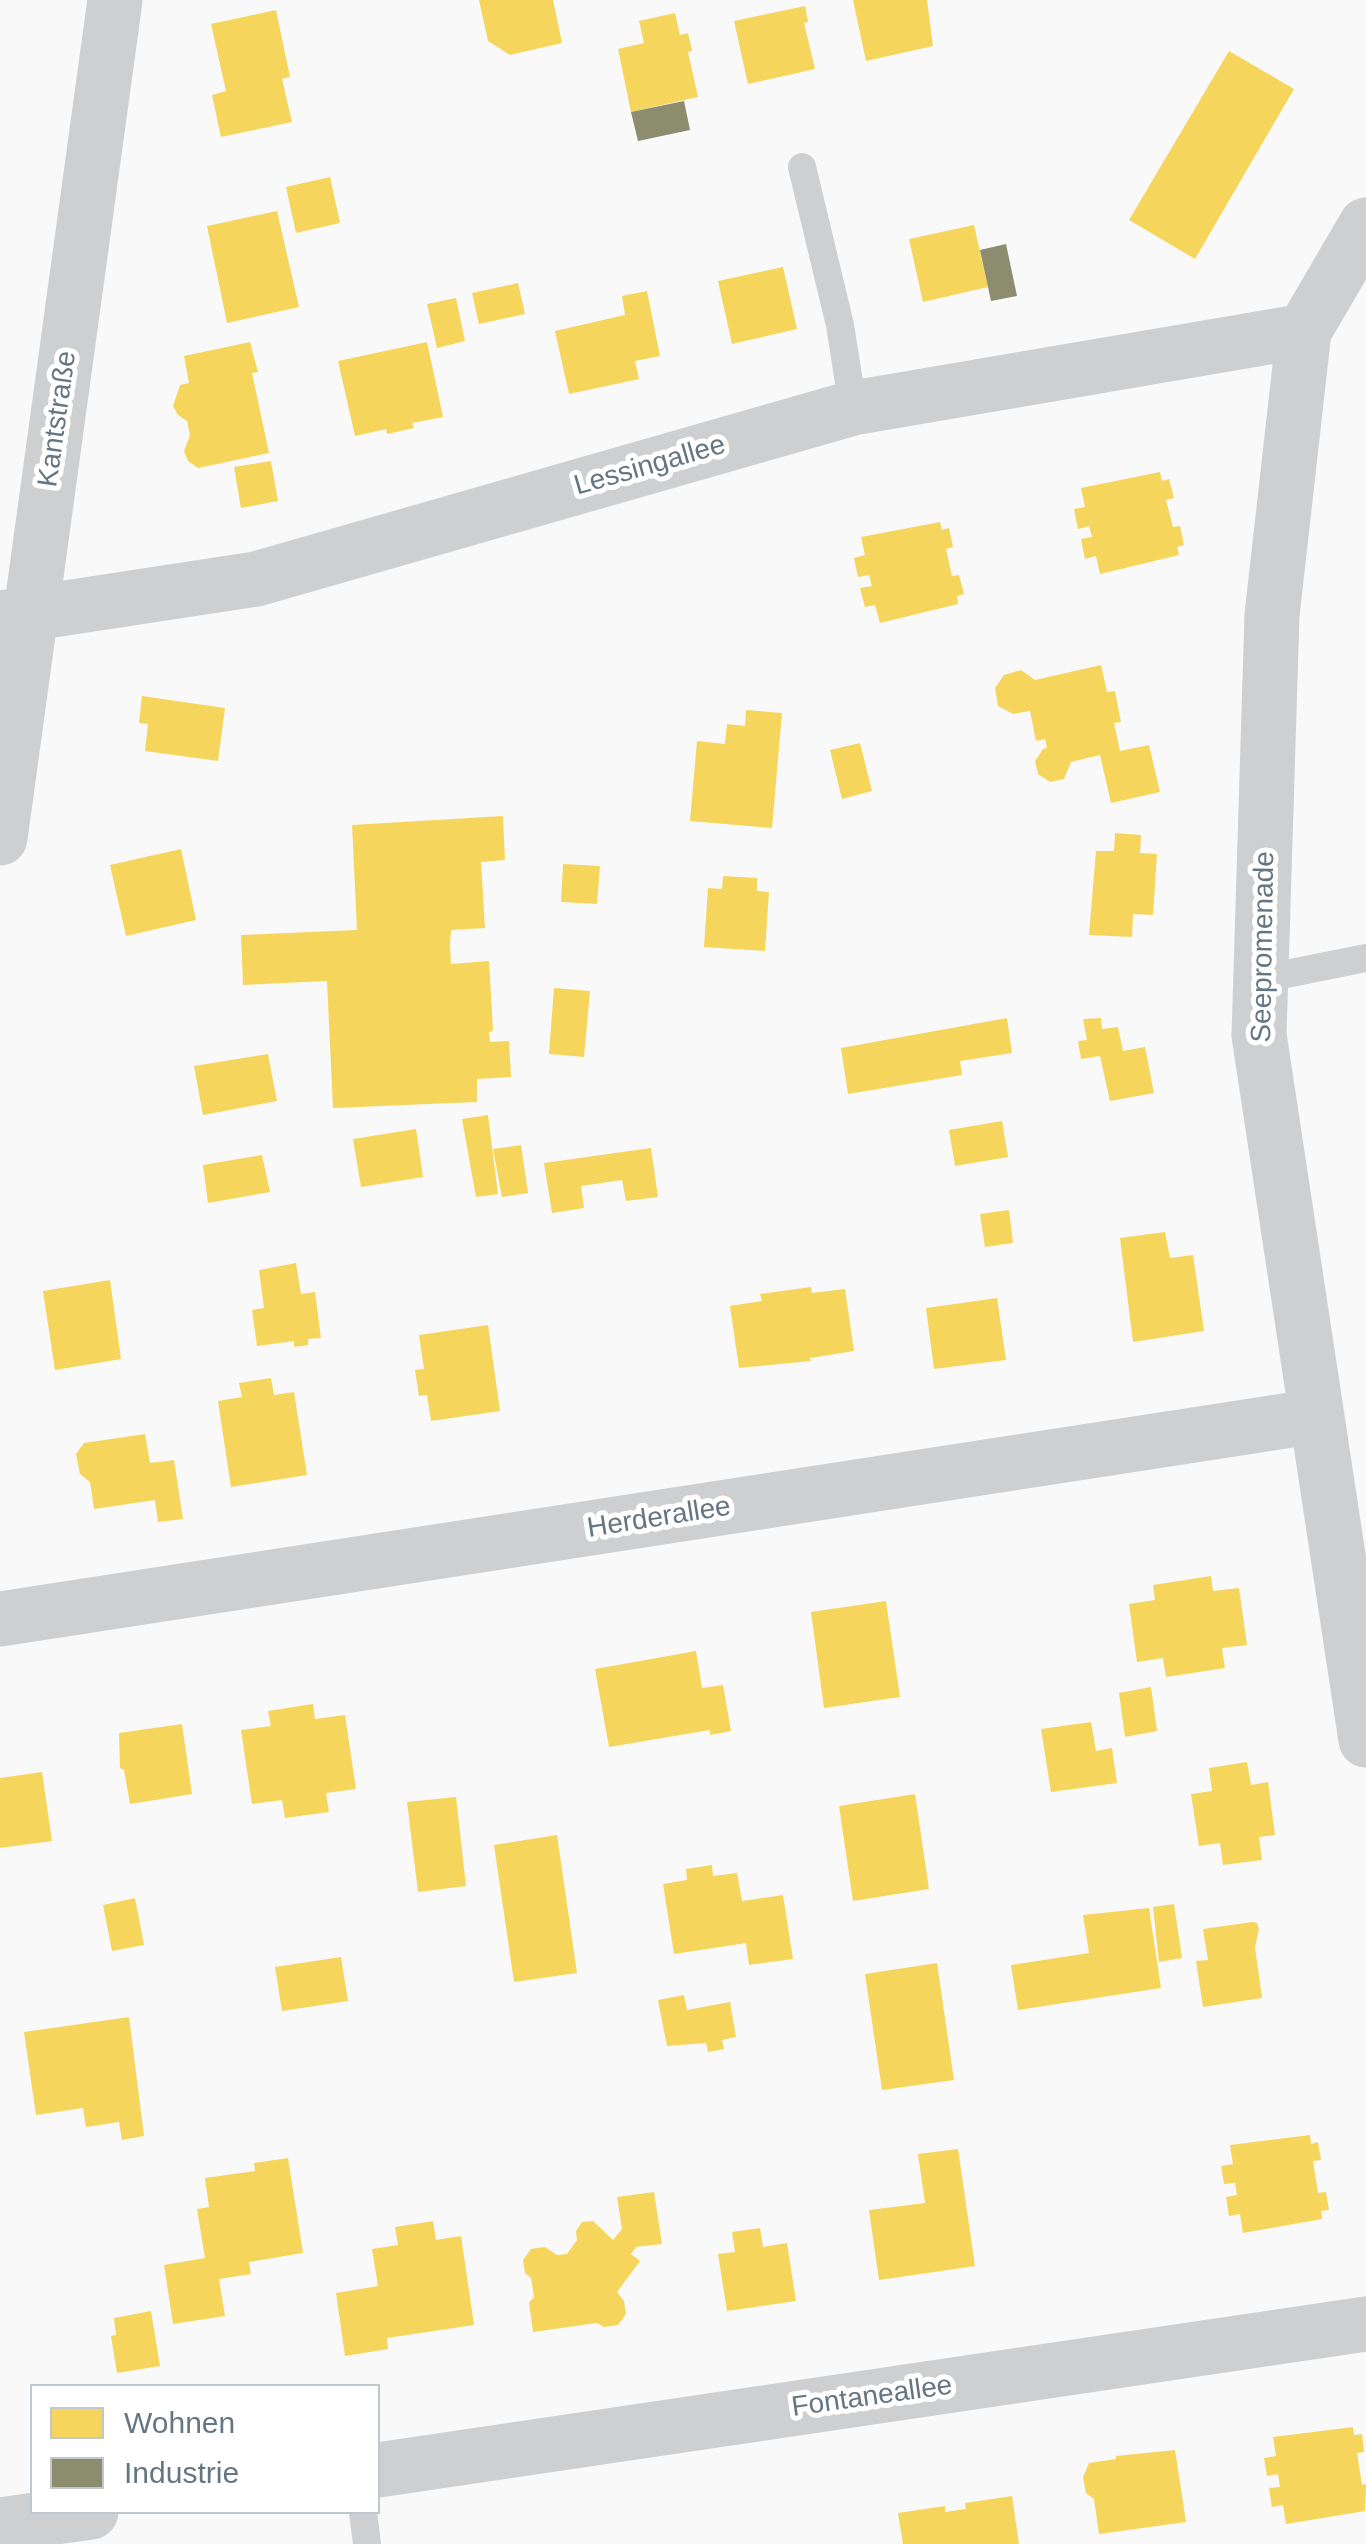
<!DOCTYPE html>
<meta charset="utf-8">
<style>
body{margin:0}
#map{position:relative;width:1366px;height:2544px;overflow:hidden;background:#f9f9f9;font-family:Helvetica,sans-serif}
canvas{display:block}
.legend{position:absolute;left:30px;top:2384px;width:350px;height:130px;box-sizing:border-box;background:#fff;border:2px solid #c1c8cd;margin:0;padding:12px 18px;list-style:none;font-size:30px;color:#657683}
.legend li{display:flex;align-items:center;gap:20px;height:50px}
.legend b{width:50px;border:2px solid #c1c8cd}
</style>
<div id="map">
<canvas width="1366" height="2544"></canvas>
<ul class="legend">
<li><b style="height:28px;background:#f6d55c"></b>Wohnen</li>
<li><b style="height:28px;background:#8c8c6e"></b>Industrie</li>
</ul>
</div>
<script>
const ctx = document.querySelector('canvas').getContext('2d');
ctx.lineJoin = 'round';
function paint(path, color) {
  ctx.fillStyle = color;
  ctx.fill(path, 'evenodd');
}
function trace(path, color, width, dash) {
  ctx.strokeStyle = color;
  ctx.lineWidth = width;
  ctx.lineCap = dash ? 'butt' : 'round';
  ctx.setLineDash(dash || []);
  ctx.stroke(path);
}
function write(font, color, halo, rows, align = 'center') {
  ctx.font = font + ' Helvetica,sans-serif';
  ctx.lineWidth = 10;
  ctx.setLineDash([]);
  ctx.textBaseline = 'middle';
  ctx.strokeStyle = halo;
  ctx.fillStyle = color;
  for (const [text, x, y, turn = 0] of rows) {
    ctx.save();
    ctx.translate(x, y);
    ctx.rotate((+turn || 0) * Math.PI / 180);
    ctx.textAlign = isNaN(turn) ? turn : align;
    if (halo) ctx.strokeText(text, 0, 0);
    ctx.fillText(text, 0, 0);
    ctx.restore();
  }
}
const homes = new Path2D(`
 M479,0h74l9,43 -52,12 -22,-14z
 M853,0h74l6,46 -67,15z
 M805,6l3,16 -4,1 11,46 -67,15 -14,-63z
 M276,10l14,67 -8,2 10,43 -71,15 -9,-42 14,-4 -15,-67z
 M675,13l5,22 8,-2 4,18 -4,1 10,45 -67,15 -13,-63 26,-6 -5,-22z
 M1229,51l65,38 -99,170 -66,-39z
 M330,177l10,46 -44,10 -10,-46z
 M277,211l22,96 -72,16 -20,-97z
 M974,225l14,62 -65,15 -14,-63z
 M783,267l14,62 -65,15 -14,-63z
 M518,283l7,31 -46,10 -7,-31z
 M647,291l13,65 -25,5 4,18 -70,15 -14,-63 70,-16 -3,-19z
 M456,298l9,43 -28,7 -10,-44z
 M250,342l8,30 -6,1 17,80 -71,15 -10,-7 -4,-10 6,-16 -3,-14 -9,-6 -5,-9 7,-21 9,-2 -5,-27z
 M427,342l16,75 -31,6 2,5 -27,6 -1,-5 -31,7 -17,-75z
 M271,461l7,40 -37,7 -7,-41z
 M1160,472l2,9 7,-2 5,19 -8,2 7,27 7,-1 4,19 -7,2 2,8 -79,19 -4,-18 -11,3 -4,-20 11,-2 -3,-11 -11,3 -4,-20 11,-2 -4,-19z
 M940,522l2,8 7,-2 4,19 -7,2 6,27 7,-1 5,19 -7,2 1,8 -78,19 -5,-18 -10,2 -5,-19 12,-2 -3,-11 -11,2 -4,-19 11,-3 -4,-18z
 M1101,665l6,27 8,-1 6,31 -7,1 6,28 29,-6 11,47 -49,11 -11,-48 -29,7 -7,17 -14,3 -12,-8 -3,-13 8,-12 4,-1 -2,-9 -9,2 -6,-30 -17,3 -15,-8 -3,-18 9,-13 17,-5 14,10z
 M142,696l83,12 -7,53 -73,-10 3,-27 -9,-1z
 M746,710l36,3 -10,115 -82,-7 7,-80 28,3 2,-20 18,2z
 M860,743l12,48 -30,8 -12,-49z
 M503,816l2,44 -24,2 4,66 -34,2 -1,14 1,20 38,-3 4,70 -4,1 1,10 19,-1 2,36 -34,2v23l-144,6 -6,-127 -84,4 -2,-50 116,-5 -5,-105z
 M1115,833l26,2 -1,18 17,1 -4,61 -20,-1 -1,23 -43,-2 7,-84h18z
 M181,849l15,71 -70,16 -16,-71z
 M563,864l37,2 -3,38 -36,-2z
 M723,876l34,2v13l12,1 -4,59 -61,-4 4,-59 14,1z
 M554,988l36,3 -6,66 -35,-3z
 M1007,1018l5,35 -52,8 2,14 -114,19 -7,-46z
 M1101,1018l1,11 16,-2 5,24 22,-4 9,46 -44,8 -10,-45 -19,3 -3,-18 9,-1 -4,-21z
 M268,1054l9,47 -74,14 -9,-49z
 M488,1115l10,79 -22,3 -14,-78z
 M1002,1121l6,36 -53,9 -6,-36z
 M416,1129l7,48 -62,10 -8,-48z
 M521,1145l7,48 -26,4 -9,-48z
 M651,1148l7,49 -32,4 -4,-21 -41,6 3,22 -32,5 -8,-50z
 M262,1155l8,37 -62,11 -5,-38z
 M1009,1210l4,33 -28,4 -5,-33z
 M1165,1232l5,26 23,-3 11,76 -71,11 -13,-104z
 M296,1263l5,31 14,-2 6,46 -13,1v6l-14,2v-6l-37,5 -5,-36 12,-2 -5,-38z
 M110,1280l11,79 -66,11 -12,-79z
 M811,1287l1,6 33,-4 9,62 -44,7 1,3 -72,7 -9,-62 32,-5 -2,-7z
 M997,1298l9,62 -72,9 -8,-61z
 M488,1325l12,86 -69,10 -4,-26 -8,1 -4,-26 9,-1 -5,-34z
 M271,1378l3,17 20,-3 13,83 -76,12 -13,-86 24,-4 -3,-14z
 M145,1434l5,29 24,-3 9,59 -25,3 -3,-22 -61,9 -4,-27 -10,-8 -4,-20 8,-11z
 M1211,1576l2,15 26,-3 8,57 -25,3 3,20 -59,9 -3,-19 -26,4 -8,-58 26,-4 -2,-15z
 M886,1601l14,96 -76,11 -13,-96z
 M696,1651l6,37 21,-3 8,46 -21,4v-5l-101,17 -14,-78z
 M1151,1687l6,44 -32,6 -6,-44z
 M313,1704l2,15 30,-4 11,74 -30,4 3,19 -44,6 -3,-18 -30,4 -11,-74 30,-4 -3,-15z
 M1091,1722l5,29 16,-3 5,35 -66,9 -10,-63z
 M182,1724l10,70 -62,10 -6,-34 -4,-2 -1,-35z
 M1247,1762l4,23 17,-3 7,53 -16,2 3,23 -39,5 -3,-22 -21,3 -8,-52 21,-3 -3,-23z
 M42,1772l10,69 -52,7v-70z
 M915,1794l14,95 -76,12 -14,-95z
 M456,1797l10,89 -48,6 -11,-90z
 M557,1835l20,138 -63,9 -20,-137z
 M712,1865l1,11 24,-3 5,28 41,-6 10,64 -44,6 -3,-22 -72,11 -11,-70 24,-4 -1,-11z
 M135,1898l9,47 -32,6 -9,-46z
 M1174,1904l8,54 -23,4 -6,-55z
 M1149,1908l12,80 -143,22 -7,-45 78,-12 -6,-38z
 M1252,1922l5,1 2,6 -4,18 7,51 -59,9 -7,-46 12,-1 -5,-31z
 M341,1957l7,44 -66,10 -7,-44z
 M937,1963l17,117 -72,10 -17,-116z
 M684,1995l3,15 43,-8 6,35 -14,3 2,9 -16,3 -2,-9 -39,3 -9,-46z
 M129,2017l15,119 -22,4 -3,-18 -33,5 -3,-19 -47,7 -12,-83z
 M1310,2135l1,9 7,-2 3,18 -8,1 5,32 8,-1 3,18 -8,1 1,8 -79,14 -3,-19 -11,2 -3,-19 11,-2 -2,-12 -11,1 -3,-18 12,-2 -3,-19z
 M958,2149l17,117 -96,14 -10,-70 56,-7 -7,-49z
 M288,2158l15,95 -54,9 2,12 -32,5 6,37 -52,8 -9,-59 41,-7 -8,-49 12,-2 -4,-29 50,-7 -1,-8z
 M654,2192l8,52 -26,3 -5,7 9,7 -23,31 7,9 2,13 -8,11 -14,2 -7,-4 -64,9 -4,-30 5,-5 -3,-19 -6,-5 -2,-13 8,-11 14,-2 12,8 10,-1 10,-14 -1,-9 6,-9 11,-1 20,19 9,-11 -5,-32z
 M433,2221l3,19 25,-4 13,89 -87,13 1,11 -43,7 -9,-63 42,-7 -6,-37 26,-4 -3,-18z
 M760,2228l3,19 24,-4 9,58 -69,10 -9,-57 17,-2 -3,-20z
 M151,2311l9,55 -43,7 -6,-37 5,-1 -2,-17z
 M1353,2427l1,8 8,-1 2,18 -7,1 5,32 4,-1 -1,27 -79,13 -3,-19 -11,2 -3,-19 11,-1 -2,-13 -11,2 -3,-18 12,-2 -3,-19z
 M1175,2450l11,72 -87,12 -5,-35 -8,-6 -3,-16 6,-14 27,-4v-3z
 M1012,2496l7,48h-116l-5,-31 47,-7v6l21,-3 -1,-6z`);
const industry = new Path2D(`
 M684,101l6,29 -52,11 -7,-29z
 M1006,244l11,52 -26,5 -11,-51z`);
const lane = new Path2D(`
 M802,167l38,158 13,83
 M1261,979l105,-21
 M363,2512l4,32`);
const street = new Path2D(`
 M1366,225l-62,106 -32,284 -13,420 107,705
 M0,618l256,-39 597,-171 451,-77
 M0,838l115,-838
 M0,1619l1317,-203
 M378,2470l988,-146
 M0,2525l91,-13`);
const streetNames = [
 ["Kantstraße",58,419,-82],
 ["Lessingallee",650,466,-16],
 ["Seepromenade",1264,947,-89],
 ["Herderallee",659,1518,-9],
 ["Fontaneallee",872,2397,-8]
];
paint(homes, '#f6d55c');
paint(industry, '#8c8c6e');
trace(lane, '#cecfd0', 28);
trace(street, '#cecfd0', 55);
write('28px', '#657683', '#fff', streetNames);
</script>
